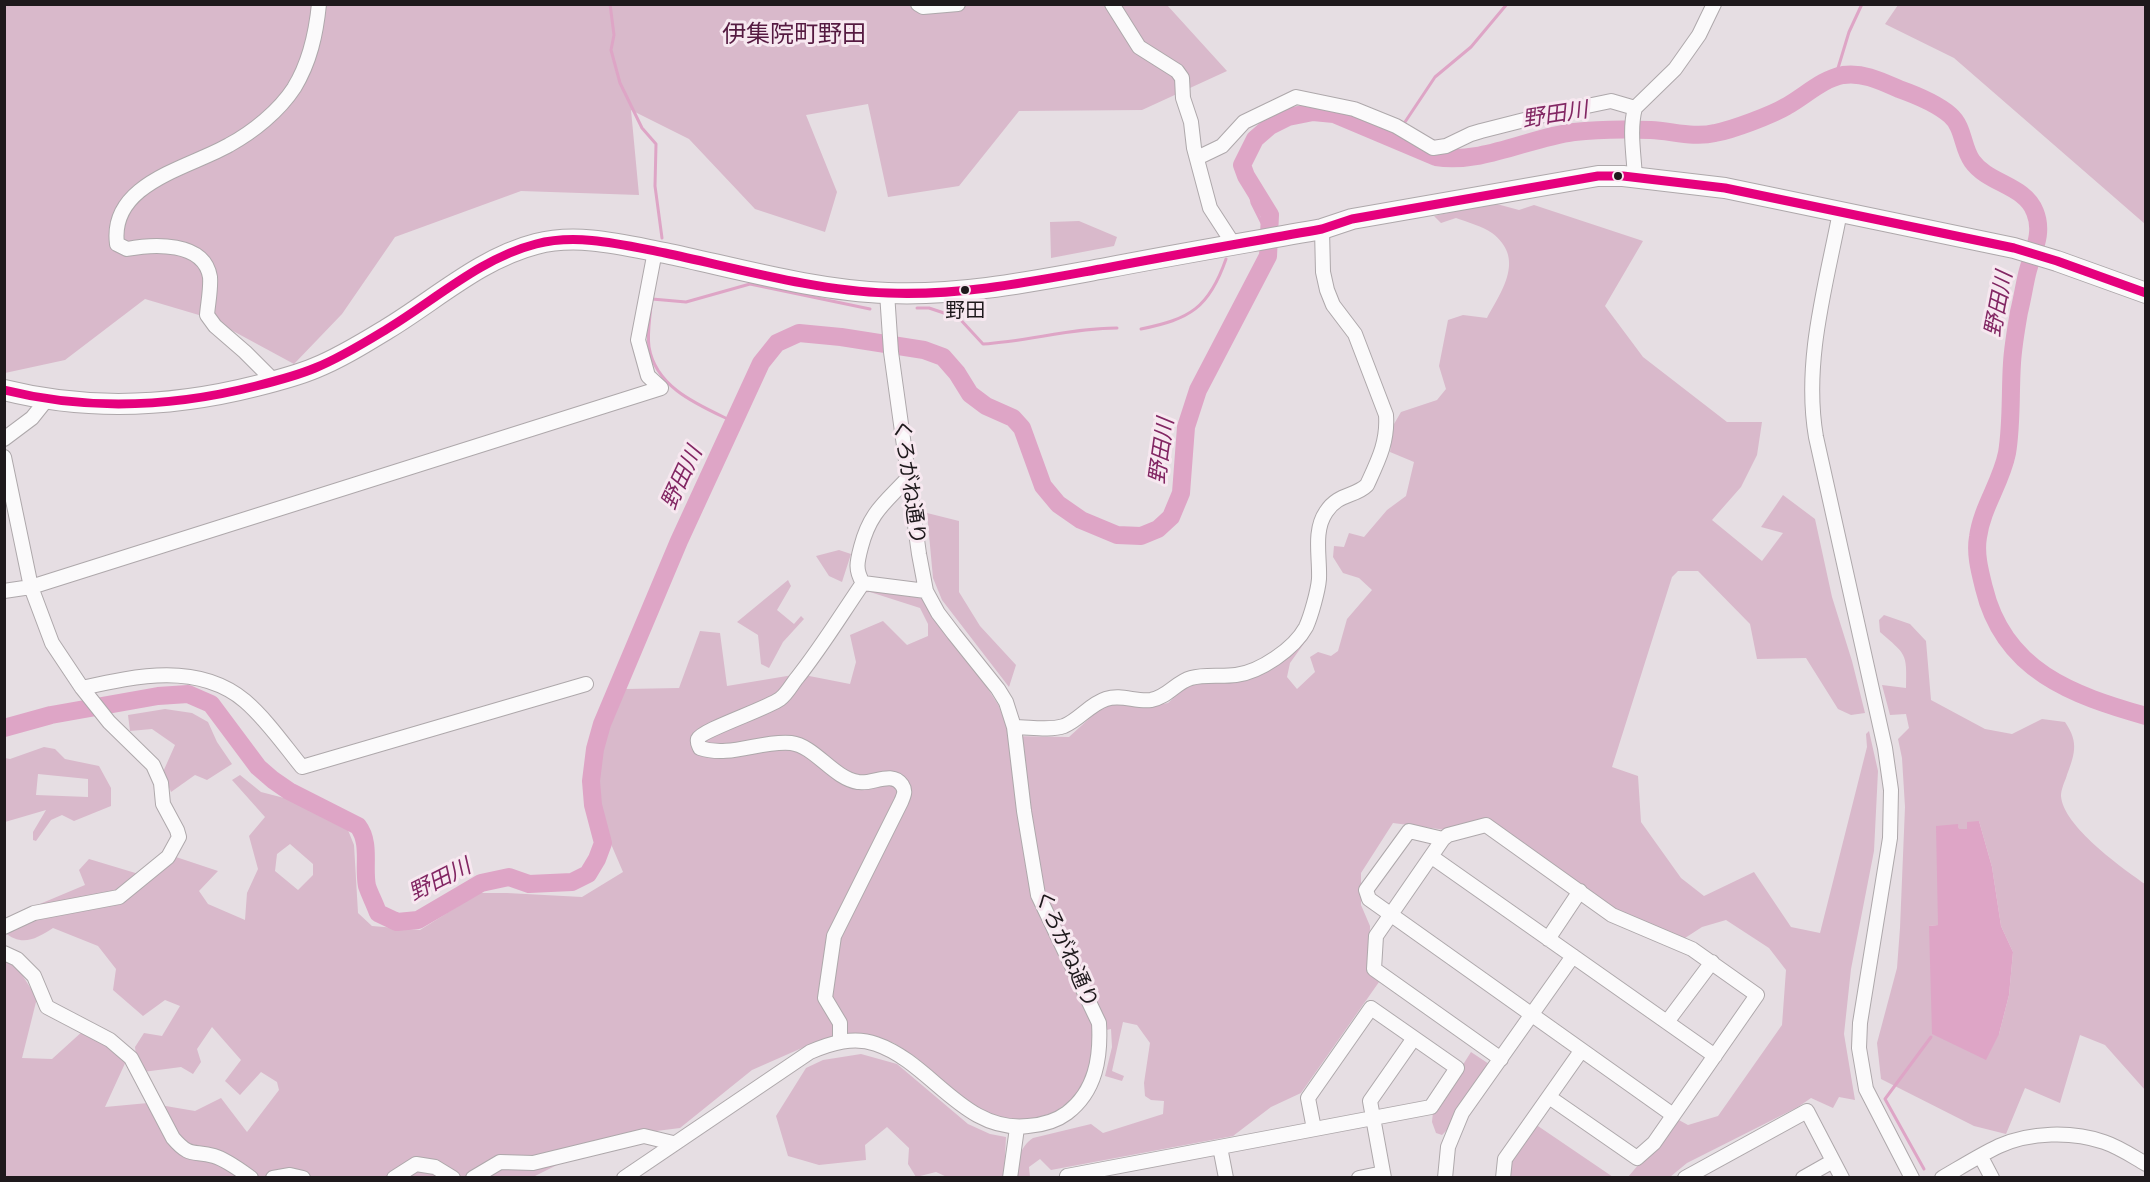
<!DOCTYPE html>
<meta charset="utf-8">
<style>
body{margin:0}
#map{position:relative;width:2150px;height:1182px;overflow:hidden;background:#e6dee3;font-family:Raleway,sans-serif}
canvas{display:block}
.frame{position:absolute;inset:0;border:6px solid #1e191c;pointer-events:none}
</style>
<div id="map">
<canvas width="2150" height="1182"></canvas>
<div class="frame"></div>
</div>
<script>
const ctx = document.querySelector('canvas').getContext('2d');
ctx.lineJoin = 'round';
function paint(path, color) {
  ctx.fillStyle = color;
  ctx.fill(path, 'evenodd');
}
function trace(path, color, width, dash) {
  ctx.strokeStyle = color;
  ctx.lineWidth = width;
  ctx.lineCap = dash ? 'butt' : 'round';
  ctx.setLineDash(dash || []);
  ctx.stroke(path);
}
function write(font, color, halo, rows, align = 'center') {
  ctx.font = font + ' Raleway,"Noto Sans JP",sans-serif';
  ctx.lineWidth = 6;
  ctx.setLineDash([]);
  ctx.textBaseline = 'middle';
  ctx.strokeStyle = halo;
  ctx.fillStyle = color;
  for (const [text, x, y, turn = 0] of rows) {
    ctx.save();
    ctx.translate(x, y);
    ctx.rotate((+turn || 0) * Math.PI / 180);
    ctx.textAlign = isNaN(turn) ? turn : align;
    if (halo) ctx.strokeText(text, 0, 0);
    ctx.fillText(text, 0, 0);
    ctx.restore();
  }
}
const green = new Path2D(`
 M4,5h1163l60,66 -85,39 -123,1 -60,75 -71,11 -20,-93 -62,11 31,77 -12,40 -70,-23 -66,-70 -58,-29 8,85 -118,-4 -126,46 -53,77 -48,50 -85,-46 -64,-19 -80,61 -60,13z
 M1898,5h247v219l-191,-166 -69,-34z
 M1493,203l26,7 15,-5 109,36 -38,65 38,51 84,65h35l-5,33 -16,32 -29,33 50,41 21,-28 -22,-6 22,-32 32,24 17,78 20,64 13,52 -14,2 -13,-6 -32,-51 -49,1 -7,-35 -52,-53h-20l-6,6 -60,190 26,9 3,46 40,56 23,18 50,-24 37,55 29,6 47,-186 -1,-13 3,-3 9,40 -4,80 -23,118 -7,65 11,66 -16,-3 -6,11 -22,-10 -13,9 -111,56 -17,14h-42l49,-58 11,6 30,-9 64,-91 4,-55 -17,-22 -43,-28 -24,7 -17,11 -71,-29 -68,-50 -57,-39 -43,10 -53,-7 -32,50v32l9,21 -1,48 10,8 -78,111 -30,14 -38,29 -182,34 -11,-11 -11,8 1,10h-12c-1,-14 1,-30 15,-39l58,-14 12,9 60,-19 1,-13 -13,-1 -6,-4 -1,-13 6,-40 -13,-18 -14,-3 -11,49 12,5 -2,5 -17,-5 7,-29 -1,-18 -18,4 -1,25 -5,22 -14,18 -18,14 -16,5 -15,3h-12l-26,-6 -30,-20 -39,-36 -23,-15 -22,-7 -16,-2 -36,6 -68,30 -72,58 -71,9 -35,10 -5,12 -36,18h-528l-1,-217 11,4 22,34 -15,60 30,1 32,-29 43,29 -22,48 43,-4 47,8 26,-13 26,34 32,-42 -2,-8 -16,-10 -21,23 -15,-14 16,-21 -29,-33 -15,22 4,13 -8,12 -12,-7 -38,5 -6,-8 -2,-17 9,-14 18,3 18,-30 -15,-6 -22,16 -30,-26 3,-21 -18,-23 -45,-18c-17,11 -31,19 -49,4l31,-26 50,-21 -6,-15 10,-11 63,19 24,-21 42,14 -19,20 9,13 37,16 2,-27 11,-24 -9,-33 16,-19 -33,-37 8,-5 21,17 27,7 60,31 6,15 4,68 14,13 48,4 59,-37h28l75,4 41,-25 -24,-56 -11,-44 16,-49 22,-34 53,-1 21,-57 20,2 7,53 72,-12 51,10 6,-22 -6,-27 33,-14 24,24 21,-9v-12l-8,-16 -50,-16 -11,1 12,-7 53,13 33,51 24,28 18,28 11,30 59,1 37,-34 45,3 17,-3 21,-19 13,-3 42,-1 34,-15 29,-32 3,2 -20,28 -3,14 10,12 18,-17 -5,-15 8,-5 13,4 7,-5 9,-32 25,-29 -13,-12 -16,-5 -10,-16 1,-11 10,1 5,-14 15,4 23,-27 19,-14 8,-34 -24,-10 4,-28 7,-12 36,-12 9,-11 -7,-23 9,-46 15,-5 24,3c16,-29 38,-60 5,-85 -10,-7 -25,-11 -36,-15l-15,5 -7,-7zM290,844l23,20v11l-15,15 -23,-19 2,-17z
 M1079,221l38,16 -3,9 -63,12 -1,-36z
 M927,513l32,8v71l21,34 36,39 -7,22 -67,-87 -9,-22z
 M839,550l12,4 -9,28 -13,-6 -13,-20z
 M788,580l3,6 -14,24 17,14 7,-8 3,3 -21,23 -14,26 -8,-4 -3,-29 -21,-13z
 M1884,615l26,9 16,17 5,59 54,29 27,5 30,-15 23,3c15,22 9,33 1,56 -2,5 -5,12 -5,18 2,30 61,72 84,88v206l-40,-45 -25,-10 -20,68 -35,-15 -19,46 -32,-8 -93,-47 -4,-36 20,-75 3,-40 5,-121 -3,-49 -4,-19 11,-11 -3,-14 -16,1 -8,-30 24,3c1,-36 0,-33 -26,-56l-1,-12zM1979,821l13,46 9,59 12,26 -4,43 -10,39 -70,-108 9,-1 20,-100 1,4h9z
 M165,709l27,4 16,9 9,20 15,22 -25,16 -12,-5 -24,17 -8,-20 12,-27 -23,-16 -22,2 -2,-16z
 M44,747l11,2 10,10 34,7 12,22v18l-37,15 -12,-6 -11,5 -15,21 -3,-1v-8l13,-22 -41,12v-64l5,1zM38,774l50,5v18l-52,-2z
 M1471,1052l18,12 -42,66 -5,5 -6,-2 -4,-11 1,-10z
 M861,1054l36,10 71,60 22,10 16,3 -2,40h-57l-11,-5 -20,5 -8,-13 1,-16 -22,-21 -22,18 1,15 -47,5 -31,-9 -12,-40 30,-48 17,-8z
 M1535,1124l78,53 -106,1 2,-13z`);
const water = new Path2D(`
 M1979,821l13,46 9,59 12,26 -4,43 -10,39 -13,26 -54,-26 -3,-108 9,-1 -2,-99 22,-2 1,5h8v-7z`);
const stream = new Path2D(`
 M610,4l4,31 -3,15 9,33 22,45 14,16 -1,42 7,52
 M1835,78l14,-46 13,-28
 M1403,125l32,-48 36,-30 36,-43
 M1392,138l5,-6
 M1246,176l6,27 10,20
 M652,299l34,3 64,-18 120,25
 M651,305c-1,13 -4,29 -2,42 7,42 52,59 85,75
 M917,308h12l30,10 24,26c46,-3 89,-16 134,-16
 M1141,329c49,-10 68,-21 85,-70
 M1924,1169l-39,-70 46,-62`);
const river = new Path2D(`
 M4,728l47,-13 107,-19 30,-2 23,10 47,63 15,13 16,11 69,35c13,17 5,41 9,60 3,9 8,18 11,27l19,9 21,-2 63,-37 28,-6 20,7 43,-2 16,-8 9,-15 6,-16 -10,-38 -2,-24 4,-32 7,-25 77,-183 82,-178 16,-20 22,-10 42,4 83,13 19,7 14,16 13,21 16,12 27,12 9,10 21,58 15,18 23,16 36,15 24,1 17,-7 13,-12 10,-24 5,-66 12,-37 70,-134 2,-41 -24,-39 -4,-11 13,-26 15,-13 18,-9 25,-5 21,2 102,43c47,7 92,-19 138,-25 25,-3 52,-3 77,-2 21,1 43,8 64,3 17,-3 57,-18 72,-27 18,-10 35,-27 56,-31 20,-3 38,6 56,14 17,6 37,14 51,26 14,12 12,32 22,46 16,23 53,24 63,51 9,22 -3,41 -8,62 -3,13 -5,26 -8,38 -3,17 -6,34 -7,51 -2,30 0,60 -5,90 -6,30 -25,54 -29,84 -3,17 2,35 6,51 20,83 88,107 162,128`);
const minor = new Path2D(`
 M918,4l5,3 35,-3
 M1112,4l27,43 38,24 5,7 1,20 8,24 3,26 16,60 24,37
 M1197,158l25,-12 22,-24 52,-25 58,12 42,17 37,22 13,-2 25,-12 10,-3 63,-16 67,-14 24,7
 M1635,178c-1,-23 -6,-48 0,-70l40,-39 24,-34 15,-31
 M1840,212c-14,73 -37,150 -24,225l69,311 6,42 -1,48 -30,185 -1,25 7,41 46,89
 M655,251l-17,89 10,36 13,12
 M274,381l-29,-29 -30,-26 -8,-11c1,-12 4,-26 3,-38 -6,-36 -57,-33 -83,-28l-10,-5c-8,-61 72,-76 112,-99 24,-13 50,-34 65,-57 16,-26 22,-54 25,-84
 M4,439l28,-21 16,-20
 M4,457l27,130 21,56 30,45 27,34 44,43 8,18 2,21 14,26 2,7 -11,20 -49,40 -85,16 -30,14
 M863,583c-8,-13 -6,-21 -2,-36 9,-35 24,-44 47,-69
 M863,583l63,8
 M4,591l27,-4 630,-199
 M82,688c54,-12 116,-26 163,13 22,19 39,44 57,66l284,-83
 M1014,727c16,0 35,4 50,-1 15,-6 26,-22 42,-27 15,-5 30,3 45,1 17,-3 25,-18 40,-22 14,-4 30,-1 45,-3 24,-3 58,-26 70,-48 5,-11 12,-36 13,-48 1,-22 -6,-48 7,-67 12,-19 29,-15 41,-27 11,-24 21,-43 19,-70l-31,-81 -22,-29 -6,-15 -4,-18 -1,-43
 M1443,839l-34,-8 -43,59 3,9 304,216
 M1432,857l283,199
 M1548,939l32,-48
 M4,953l13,6 17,17 13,31 63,33 21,18 42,80c17,20 20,12 41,18 13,4 26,14 37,22
 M1667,1022l45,-60
 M840,1042v-19l-15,-25 9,-62 67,-134c3,-7 5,-11 1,-17 -10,-15 -30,0 -44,-3 -25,-4 -43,-36 -67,-39 -30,-3 -61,15 -91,5 -1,-3 -3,-5 -2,-9 4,-9 68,-30 82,-40 7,-5 12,-15 17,-21 24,-30 44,-63 66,-95
 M1501,1059l-127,-90 2,-33 67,-97 5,-4 38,-10 126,90 80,34 65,46 -103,148 -17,15 -88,-61
 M1314,1129l-6,-31 63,-90 43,30
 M1220,1147l6,31
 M1981,1157l11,21
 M273,1178l17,-3 13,3
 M394,1178l22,-14 19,3 18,11
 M473,1178l27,-16 33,1 111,-27 29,7
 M624,1178l186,-126c21,-9 44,-16 66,-8 56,19 87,89 152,82 14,-1 27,-4 39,-13 29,-22 34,-56 32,-90l-61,-128 -14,-84 -10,-84 -8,-25 -8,-13 -44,-55 -16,-21 -12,-22 -7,-37 -28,-202 -4,-59
 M1010,1178l7,-50
 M1068,1178l-1,-2c121,-23 243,-46 364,-69l26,-39 -43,-30 -44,63 14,77
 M1359,1178l24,-5
 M1445,1178l3,-31 14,-34 111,-157
 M1503,1178l2,-19 76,-108
 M1685,1178l122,-67 35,67
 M1803,1178l30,-17
 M1942,1178c19,-11 38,-23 57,-32 31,-14 73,-15 105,-4 15,5 28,14 42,22`);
const highway = new Path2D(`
 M4,390c84,21 169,17 252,-4 20,-5 40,-10 59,-18 25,-10 49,-25 72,-39 48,-29 94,-71 149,-85 42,-11 87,1 129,9 71,15 151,38 223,40 74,3 146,-12 218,-25 72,-14 144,-26 216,-39l30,-10 246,-43h25l102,12 289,60 43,13 89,32`);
const bus1 = new Path2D(`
 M4,390c84,21 169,17 252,-4 20,-5 40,-10 59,-18 25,-10 49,-25 72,-39 48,-29 94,-71 149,-85 42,-11 87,1 129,9 71,15 151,38 223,40 74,3 146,-12 218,-25 72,-14 144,-26 216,-39l30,-10 246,-43h25l102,12 289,60 43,13 89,32`);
const markers = [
 [1618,176,5,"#1e191c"],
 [965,290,5,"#1e191c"]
];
const busNames = [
 ["野田",965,311]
];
const streetNames = [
 ["くろがね通り",909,482,82],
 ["くろがね通り",1066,949,66]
];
const waterNames = [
 ["野田川",1555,115,-9],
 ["野田川",1999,304,-79],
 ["野田川",1162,451,-82],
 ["野田川",682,478,-65],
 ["野田川",440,880,-27]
];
const quarterNames = [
 ["伊集院町野田",794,35]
];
paint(green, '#d9b9cb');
paint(water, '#dea5c6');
trace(stream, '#dea5c6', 3);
trace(river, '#dea5c6', 18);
trace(minor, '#aea8ab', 16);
trace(highway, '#aea8ab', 22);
trace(minor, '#fbfafb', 14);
trace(highway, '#fbfafb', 20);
trace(bus1, '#e5007d', 9);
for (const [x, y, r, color] of markers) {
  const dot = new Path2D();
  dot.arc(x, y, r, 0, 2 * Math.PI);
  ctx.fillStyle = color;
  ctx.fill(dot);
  trace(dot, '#f7e8f0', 2);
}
write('20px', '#1e191c', '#f7e8f0', busNames);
write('21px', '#1e191c', '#f7e8f0', streetNames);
write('italic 22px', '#822663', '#f7e8f0', waterNames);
write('24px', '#551a41', '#f7e8f0', quarterNames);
</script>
